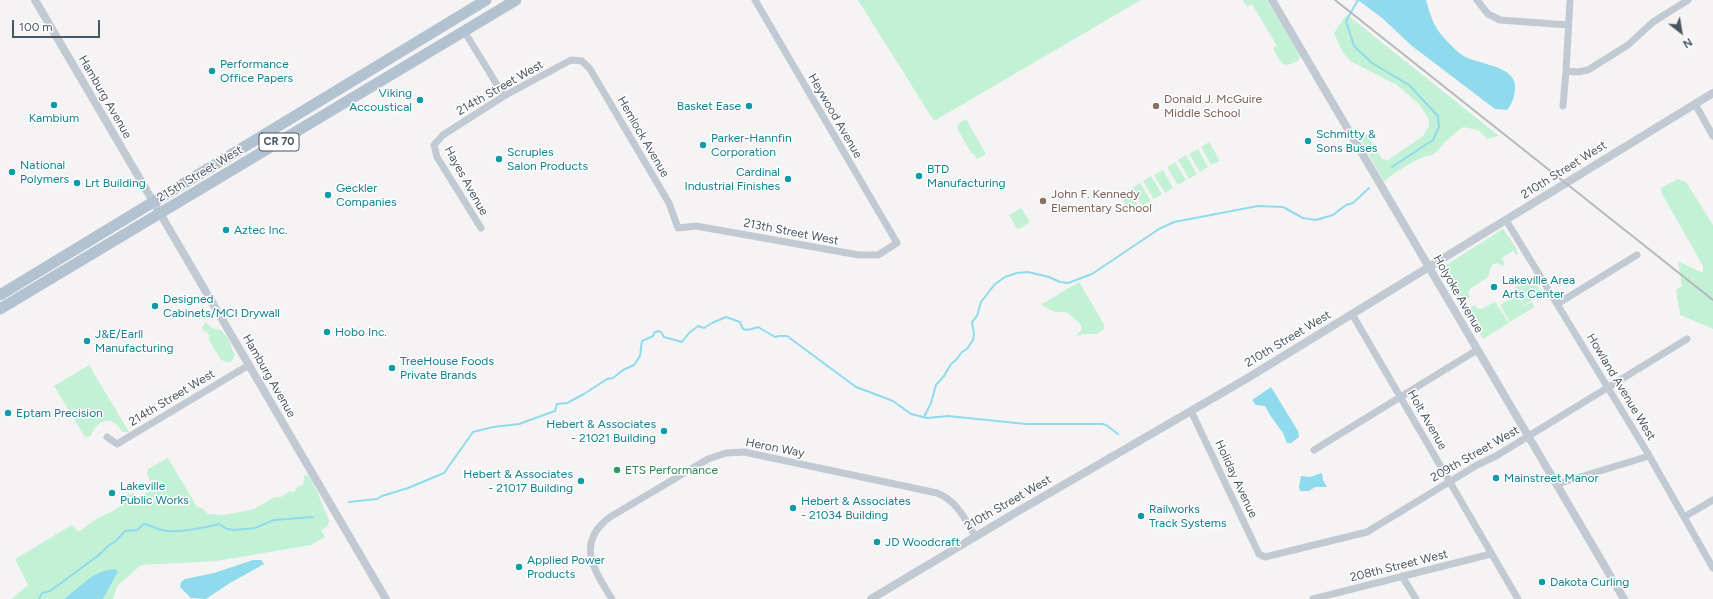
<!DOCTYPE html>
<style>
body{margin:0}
#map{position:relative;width:1713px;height:599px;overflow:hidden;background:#f5f3f3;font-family:Figtree,sans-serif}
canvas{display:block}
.north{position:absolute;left:1661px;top:12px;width:40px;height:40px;-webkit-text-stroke:3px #fff;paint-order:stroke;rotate:149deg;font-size:11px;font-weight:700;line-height:16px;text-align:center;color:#4a5661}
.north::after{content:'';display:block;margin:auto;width:14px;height:18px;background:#4a5661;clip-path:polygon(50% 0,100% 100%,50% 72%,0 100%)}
.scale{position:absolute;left:12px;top:20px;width:88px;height:18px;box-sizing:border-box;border:2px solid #4a5661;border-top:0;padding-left:5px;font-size:12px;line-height:14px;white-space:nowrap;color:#4a5661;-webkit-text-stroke:3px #fff;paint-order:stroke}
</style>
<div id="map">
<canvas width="1713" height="599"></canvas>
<div class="north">N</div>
<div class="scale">100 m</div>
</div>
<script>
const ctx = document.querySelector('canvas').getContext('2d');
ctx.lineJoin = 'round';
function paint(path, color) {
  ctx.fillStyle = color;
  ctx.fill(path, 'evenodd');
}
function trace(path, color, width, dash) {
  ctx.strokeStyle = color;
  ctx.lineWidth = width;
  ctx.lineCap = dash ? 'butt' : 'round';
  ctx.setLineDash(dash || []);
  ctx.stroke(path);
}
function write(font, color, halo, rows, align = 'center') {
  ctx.font = font + ' Figtree,sans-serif';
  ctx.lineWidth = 3;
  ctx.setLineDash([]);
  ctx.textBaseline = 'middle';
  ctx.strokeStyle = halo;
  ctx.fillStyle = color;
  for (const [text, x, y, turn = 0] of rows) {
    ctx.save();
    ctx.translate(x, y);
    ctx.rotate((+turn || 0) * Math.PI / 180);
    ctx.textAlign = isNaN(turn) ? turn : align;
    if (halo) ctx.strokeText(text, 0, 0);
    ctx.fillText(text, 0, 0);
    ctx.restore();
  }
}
const green = new Path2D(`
 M858,0h283l-207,121z
 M1243,0h24l33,56 -1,4c-17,10 -18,3 -26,-12l4,-2 -25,-42 -5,3z
 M1346,15l4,2 149,119 -6,1 -5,2 -10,-9 -15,-3c-5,4 -11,8 -15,12 -5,5 -10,13 -16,16 -3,1 -6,1 -9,2 -9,4 -34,18 -39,25l-24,-43 1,-4h6l15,24 6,1 35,-24 6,-10 -1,-8 -9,-14 -22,-19 -45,-23 -9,-9 -9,-20z
 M966,119l20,35 -9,5 -3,-5 -3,-1 -14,-25 1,-4z
 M1209,142l11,19 -9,4 -10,-18z
 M1198,149l10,18 -8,5 -11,-18z
 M1186,155l11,19 -8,5 -11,-19z
 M1175,162l11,18 -8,5 -11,-18z
 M1163,170l10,18 -8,5 -11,-18z
 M1151,176l11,18 -8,5 -11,-18z
 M1678,179l8,3 27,43v104l-33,-14 -4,-25 6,-4 -4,-25 25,12v-7l-42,-74v-4z
 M1140,183l11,18 -9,5 -10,-18z
 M1129,190l10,18 -8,5 -11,-18z
 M1021,208l9,14 -12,8 -9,-15z
 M1503,229l14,20 -1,1 2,3 -2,2 -3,-4 -10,6 -1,2 3,5 -3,2 -5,-3c-8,1 -6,8 -9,14l-18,12 -2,4 2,4 -8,5 -2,-1 -18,-31 1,-3z
 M1533,277l9,18 -18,10 -10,-17z
 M1079,282l25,42v5l-7,5h-13l-8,2 6,-7 -2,-5 -11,-10 -4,-2h-10l-12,-6 -1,-2z
 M1517,295l7,11 8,-4 2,5 -24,15 -10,-17z
 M1494,302l2,1 13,20 -26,16 -14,-22 -3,-7 9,-5 2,3 5,1z
 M205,323h2l4,5 10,2 9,11 2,9 3,4 -2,5 -3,4 -9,-3 -13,-22 2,-1 -4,-6 -2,1 -2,-4z
 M89,365l40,67c-9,2 -9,-6 -16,-10 -10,-5 -20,5 -22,14l-6,1 -31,-51z
 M168,458l29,49 5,1 6,6 17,1 29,-6 21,-12h6l9,-6 4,1 4,-6 5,-1 1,-9 4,-1 8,14 13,31c0,6 -3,8 -8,10l4,7 -14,8 -95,16 -75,4 -24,21 -4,13h-10l6,-14 5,-6 -3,-9 -8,1 -39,28h-53l17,-14 -13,-26 57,-34 6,6h2l16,-12 21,-10 5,-5 -2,-4 9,-6 5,-1 3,5 13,-7v-10l-3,-7 1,-5z`);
const water = new Path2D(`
 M1358,0h68c6,21 9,30 25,45 4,5 11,11 17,13 16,7 50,9 47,32 -1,8 -3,14 -8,20l-12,-1 -83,-63 -30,-28z
 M1271,387l27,44 1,6 -8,6h-4l-4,-10 -13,-18 -5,-9 -9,-1 -4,-5z
 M1322,473l1,7 4,7h-12l-6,4h-9l-1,-4 2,-11 9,1z
 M253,560h8l3,4 -34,19 -24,16 -15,-1 -11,-11 1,-5 4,-3 29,-6z
 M115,569l3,2 -15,28h-39l27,-22 12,-6z`);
const stream = new Path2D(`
 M1358,0l-12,21 8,25 18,17 37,22 29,31 1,11 -6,13 -41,27
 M924,417l7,-14 5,-18 8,-9 7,-12 5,-4 6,-8 5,-3 6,-9 1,-6 -2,-12 5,-6 4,-14 14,-18 10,-7 12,-4 11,-1 21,5 11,5 8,1 24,-9 67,-45 15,-7 84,-16 25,1 20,11 13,2 17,-5 13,-10 7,-2 16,-15
 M349,502l28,-3 5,-3 26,-8 36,-15 29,-41 20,-5 26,-3 33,-12 3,-1 2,-7 10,-1 17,-9 23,-15 6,-1 10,-8 11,-5 6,-9 2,-15 11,-5 1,-3 4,-2 3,1 3,5 18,5 7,-9 9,-7 6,2 8,-5 14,-6 14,5 3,7c6,2 9,0 15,-2l17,10 4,-1h8l69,51 37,14 18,13 16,4 21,-2 78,8h76l4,1 12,9
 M39,599l3,-6 8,-2 49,-36 9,-9 9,-6 8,-9 12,-1 7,-6c7,1 12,5 18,6 16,4 41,-2 57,-6l8,5 7,1 21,-2 19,-8 39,-3`);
const minor = new Path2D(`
 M1477,0l11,14 12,6 68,5
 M464,31l40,65
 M1566,71l12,1 10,-2 40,-25 25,-23 35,-22
 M1695,104l18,32
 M1563,106l3,-35 4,-71
 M1506,220l141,232 66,116
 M481,228l-44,-71 -3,-12 9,-10 61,-39 67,-36 11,1 8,8 79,134 9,25 18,-2 163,29h19l19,-12 -142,-243
 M1557,304l80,-49
 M1352,314l166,285
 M1191,411l68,143 6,3 102,-25 110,-67 19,-9 191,-117
 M107,437l10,7 132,-79
 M1314,450l163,-100
 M1557,484l92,-28
 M1684,517l29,-17
 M1402,576l14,23
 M612,599c-18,-29 -37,-56 -2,-82l98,-58 18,-6 18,-1 193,41c20,8 28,26 38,43
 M1313,599l178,-45`);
const tertiary = new Path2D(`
 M35,0l351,599
 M1272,0l352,599
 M871,599l144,-86 231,-134 467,-286`);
const primary = new Path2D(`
 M0,295l486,-295
 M0,309l516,-309`);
const rail = new Path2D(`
 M1335,0l378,300`);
const markers = [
 [212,71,4,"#0f9aa8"],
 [420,100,4,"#0f9aa8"],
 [54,105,4,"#0f9aa8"],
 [749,106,4,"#0f9aa8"],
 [1156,106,4,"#8d6e63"],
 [1308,141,4,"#0f9aa8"],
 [703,145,4,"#0f9aa8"],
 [499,159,4,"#0f9aa8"],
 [12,172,4,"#0f9aa8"],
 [919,176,4,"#0f9aa8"],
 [788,179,4,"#0f9aa8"],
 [77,183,4,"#0f9aa8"],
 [328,195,4,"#0f9aa8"],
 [1043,201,4,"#8d6e63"],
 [226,230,4,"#0f9aa8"],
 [1494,287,4,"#0f9aa8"],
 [155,306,4,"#0f9aa8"],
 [327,332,4,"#0f9aa8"],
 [87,341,4,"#0f9aa8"],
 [392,368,4,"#0f9aa8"],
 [8,413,4,"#0f9aa8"],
 [664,431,4,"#0f9aa8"],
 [617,470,4,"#2e9e5b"],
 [1496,478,4,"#0f9aa8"],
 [581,481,4,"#0f9aa8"],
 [112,493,4,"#0f9aa8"],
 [793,508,4,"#0f9aa8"],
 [1141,516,4,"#0f9aa8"],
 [877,542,4,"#0f9aa8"],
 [519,567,4,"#0f9aa8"],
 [1542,582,4,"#0f9aa8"]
];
const shields = [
 [279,142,40]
];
const shieldNames = [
 ["CR 70",279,142]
];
const cultureNames = [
 ["Performance",220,64],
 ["Office Papers",220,78],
 ["Viking",412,93,"right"],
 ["Accoustical",412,107,"right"],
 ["Basket Ease",741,106,"right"],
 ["Kambium",54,118,"center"],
 ["Schmitty &",1316,134],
 ["Sons Buses",1316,148],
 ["Parker-Hannfin",711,138],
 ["Corporation",711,152],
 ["Scruples",507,152],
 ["Salon Products",507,166],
 ["National",20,165],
 ["Polymers",20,179],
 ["BTD",927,169],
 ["Manufacturing",927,183],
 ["Cardinal",780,172,"right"],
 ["Industrial Finishes",780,186,"right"],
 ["Lrt Building",85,183],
 ["Geckler",336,188],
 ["Companies",336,202],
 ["Aztec Inc.",234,230],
 ["Lakeville Area",1502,280],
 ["Arts Center",1502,294],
 ["Designed",163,299],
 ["Cabinets/MCI Drywall",163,313],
 ["Hobo Inc.",335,332],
 ["J&E/Earll",95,334],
 ["Manufacturing",95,348],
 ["TreeHouse Foods",400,361],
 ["Private Brands",400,375],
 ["Eptam Precision",16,413],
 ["Hebert & Associates",656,424,"right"],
 ["- 21021 Building",656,438,"right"],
 ["Hebert & Associates",573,474,"right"],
 ["- 21017 Building",573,488,"right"],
 ["Mainstreet Manor",1504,478],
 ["Lakeville",120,486],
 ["Public Works",120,500],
 ["Hebert & Associates",801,501],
 ["- 21034 Building",801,515],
 ["Railworks",1149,509],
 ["Track Systems",1149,523],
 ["JD Woodcraft",885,542],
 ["Applied Power",527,560],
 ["Products",527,574],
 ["Dakota Curling",1550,582]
];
const streetNames = [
 ["214th Street West",500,88,-30],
 ["Hamburg Avenue",105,97,60],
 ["Heywood Avenue",835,116,60],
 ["Hemlock Avenue",643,137,60],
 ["210th Street West",1564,170,-32],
 ["215th Street West",200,174,-31],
 ["Hayes Avenue",466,181,61],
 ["213th Street West",791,232,11],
 ["Holyoke Avenue",1458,294,60],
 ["210th Street West",1288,339,-31],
 ["Hamburg Avenue",269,376,60],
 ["Howland Avenue West",1621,387,59],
 ["214th Street West",172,398,-31],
 ["Holt Avenue",1427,420,60],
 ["Heron Way",775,448,11],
 ["209th Street West",1475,454,-30],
 ["Holiday Avenue",1236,479,65],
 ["210th Street West",1008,503,-30],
 ["208th Street West",1399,566,-14]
];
const educationNames = [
 ["Donald J. McGuire",1164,99],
 ["Middle School",1164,113],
 ["John F. Kennedy",1051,194],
 ["Elementary School",1051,208]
];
const leisureNames = [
 ["ETS Performance",625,470]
];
paint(green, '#c3f1d5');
paint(water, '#90daee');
trace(stream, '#90daee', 2);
trace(minor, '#c1cad2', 7);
trace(tertiary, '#c1cad2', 8);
trace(primary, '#b3c2d1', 11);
trace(rail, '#b5b8bd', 2);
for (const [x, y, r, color] of markers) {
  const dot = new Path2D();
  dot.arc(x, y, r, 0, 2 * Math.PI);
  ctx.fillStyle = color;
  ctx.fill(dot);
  trace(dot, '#fff', 1.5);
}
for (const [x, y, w] of shields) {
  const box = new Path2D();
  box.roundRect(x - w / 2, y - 9, w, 18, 3);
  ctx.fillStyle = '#fff';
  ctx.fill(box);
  trace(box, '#4a5661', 1);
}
write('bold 11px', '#4a5661', null, shieldNames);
write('12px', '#0d838f', '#fff', cultureNames, 'left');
write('12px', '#4a5661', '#fff', streetNames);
write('12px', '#785e54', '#fff', educationNames, 'left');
write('12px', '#27864d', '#fff', leisureNames, 'left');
</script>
